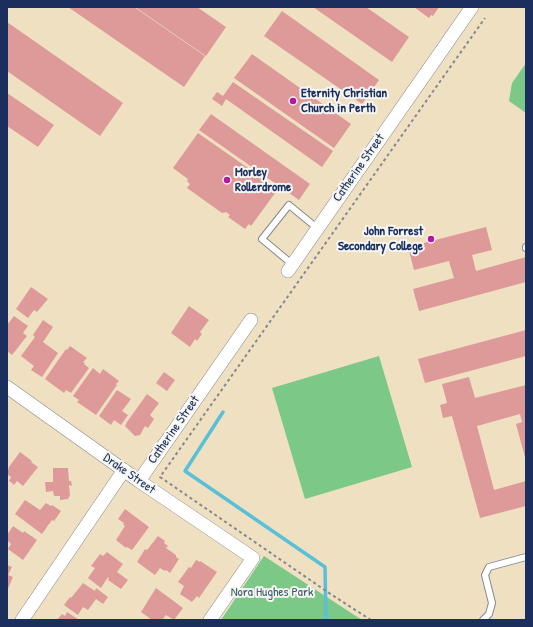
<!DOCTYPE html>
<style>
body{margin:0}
#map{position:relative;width:533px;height:627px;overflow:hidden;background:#efe0c2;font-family:"Patrick Hand",sans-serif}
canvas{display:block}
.frame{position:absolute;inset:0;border:8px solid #1b2f5e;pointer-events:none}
</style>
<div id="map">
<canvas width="533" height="627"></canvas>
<div class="frame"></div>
</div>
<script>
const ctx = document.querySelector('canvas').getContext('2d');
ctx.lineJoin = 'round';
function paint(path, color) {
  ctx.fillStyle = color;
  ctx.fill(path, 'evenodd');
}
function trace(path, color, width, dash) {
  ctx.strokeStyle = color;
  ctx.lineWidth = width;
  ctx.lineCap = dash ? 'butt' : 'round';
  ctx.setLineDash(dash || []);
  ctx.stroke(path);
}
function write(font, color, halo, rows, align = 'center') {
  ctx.font = font + ' "Patrick Hand",sans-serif';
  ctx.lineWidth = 4;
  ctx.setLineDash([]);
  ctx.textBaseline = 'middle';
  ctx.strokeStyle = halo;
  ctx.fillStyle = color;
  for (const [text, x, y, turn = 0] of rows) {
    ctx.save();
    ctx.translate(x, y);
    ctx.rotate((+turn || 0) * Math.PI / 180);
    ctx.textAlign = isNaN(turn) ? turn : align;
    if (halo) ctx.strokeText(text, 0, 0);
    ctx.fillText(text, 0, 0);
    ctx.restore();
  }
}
const green = new Path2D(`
 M526,63v50l-17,-12 3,-18z
 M379,356l33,111 -107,32 -33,-111z
 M264,556l98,64h-141z`);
const stream = new Path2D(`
 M223,412l-38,59 140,96 1,53`);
const building = new Path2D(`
 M68,7h66l71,49 -21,31z
 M135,7h62l29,20 -20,29z
 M313,7h53l43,30 -17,25z
 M414,7h25l-6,9 -2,-1 -2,3z
 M282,11l97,69 -17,24 -98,-68z
 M7,22l116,81 -23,33 -93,-65z
 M252,54l99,70 -17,24 -100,-70z
 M233,82l100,69 -11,16 -96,-68 -4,7 -10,-7 5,-7 6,4z
 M7,93l47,32 -16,22 -31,-21z
 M211,114l99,70 -11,16 -100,-70z
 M198,133l80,56 -27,37 -2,-2 -4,5 -17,-12 2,-2 -4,-3 -4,1 -35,-25 3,-4 -3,-3 1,-2 -15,-11z
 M486,227l6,23 -20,5 4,16 50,-14v25l-107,29 -6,-22 41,-11 -5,-17 -35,9 -6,-23z
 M31,287l17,12 -11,13 -3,-2 -6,8 -12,-9z
 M189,306l20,14 -9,12 2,2 -5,7 -2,-2 -5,8 -19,-14z
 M14,316l14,10 -5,7 4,3 -15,19 -5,-4v-26z
 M43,320l10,7 -10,15 15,11 -16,24 -11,-7 3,-4 -13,-10 14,-19 -2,-2z
 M526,330v26l-101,27 -7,-24z
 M70,346l17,12 -4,4 2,1 -1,1 5,4 -18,25 -5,-3 -2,3 -19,-14 21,-30 1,1z
 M93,368l7,6 3,-5 16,12 -3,3 1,1 -21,30 -19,-13 2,-2 -6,-4z
 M164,372l11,8 -8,11 -11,-8z
 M469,377l6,21 51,-13v76l-10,-37 6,-2 -2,-8 -43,12 17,64 32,-9v25l-46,12 -28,-102 -9,2 -3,-13 7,-2 -5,-19z
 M117,390l14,9 -9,12 6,4 -7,10 -7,-5 -3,5 -12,-9z
 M147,394l12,9 -9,12 4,4 -6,9 -3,-2 -5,9 -5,1 -10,-10 2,-4z
 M20,452l12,9 -1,1 7,5 -15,19 -6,-5 -3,4 -2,-2 -3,-2 2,-4 -4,-3 2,-7z
 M53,468h15l1,13h2l1,5 -3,-1 1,10 -2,4 -8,1v-4h-6l-1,-5 -7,1 -1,-10h8z
 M25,500l15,10 6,-7 5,3 1,-1 9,6 -7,10 -2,-1 -10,14 -27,-20z
 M125,509l24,18 -17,23 -5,-3 -1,1 -10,-8 9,-14 -2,-2 1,-1 -6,-4z
 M13,526l10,7 1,-2 13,9 -14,20 -15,-11 3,-5 -4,-4v-5z
 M158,536l7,5 -1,2 4,3 -2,2 10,7v2l3,2 -9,14 -4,-3 -1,1 -5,-3 -5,7 -18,-13 8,-13 2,1z
 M107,552l16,12 -6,8 11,8 -7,9 -13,-9 1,-2 -1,-1 -7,11 -13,-10 7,-10 -4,-2 9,-12 3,2z
 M196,560l4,2v-1l17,11 -18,26 -2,-2 -5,6 -12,-8 4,-8 -6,-4 11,-15 2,1z
 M7,565l5,2 -4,8 5,2 -6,14z
 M83,583l12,8 1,-3 12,9 -5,7 -7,-5 -8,11 -5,-3 -5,8 -14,-10 6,-8 1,1z
 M156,588l27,20 -9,12 -8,-5 -4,5h-10l-11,-8z
 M67,612l12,8h-22l5,-6 3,2z`);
const path = new Path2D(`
 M371,620l-39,-25 -172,-118 325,-459`);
const lane = new Path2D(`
 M526,248v-1
 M292,264l-30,-25 27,-34 28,23
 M483,620l6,-6 3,-11 -7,-28 4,-8 37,-10`);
const street = new Path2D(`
 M288,271l184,-264
 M7,387l132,94 114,77 -43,62
 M139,481l112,-161
 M22,620l102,-150`);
const markers = [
 [293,101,4,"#b5179e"],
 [227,180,4,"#b5179e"],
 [431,239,4,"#b5179e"]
];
const poiNames = [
 ["Eternity Christian",301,94],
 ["Church in Perth",301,109],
 ["Morley",235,173],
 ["Rollerdrome",235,188],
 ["John Forrest",423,232,"right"],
 ["Secondary College",423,247,"right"]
];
const streetNames = [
 ["Catherine Street",359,168,-55],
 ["Catherine Street",174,430,-55],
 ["Drake Street",129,474,35]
];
const parkNames = [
 ["Nora Hughes Park",272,593]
];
paint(green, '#7cc987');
trace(stream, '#5ac0d8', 3.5);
paint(building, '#dd9a99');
trace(lane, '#858890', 8);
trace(street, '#858890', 14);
trace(path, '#858890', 2, [3, 3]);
trace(lane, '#fff', 6);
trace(street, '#fff', 13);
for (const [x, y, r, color] of markers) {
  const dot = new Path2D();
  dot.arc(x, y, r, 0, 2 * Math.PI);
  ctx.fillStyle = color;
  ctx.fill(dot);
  trace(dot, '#f6f6f2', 1.5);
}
write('bold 13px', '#1b2f5e', '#f6f6f2', poiNames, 'left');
write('13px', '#1b2f5e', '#f6f6f2', streetNames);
write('13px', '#385d6a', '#f6f6f2', parkNames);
</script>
